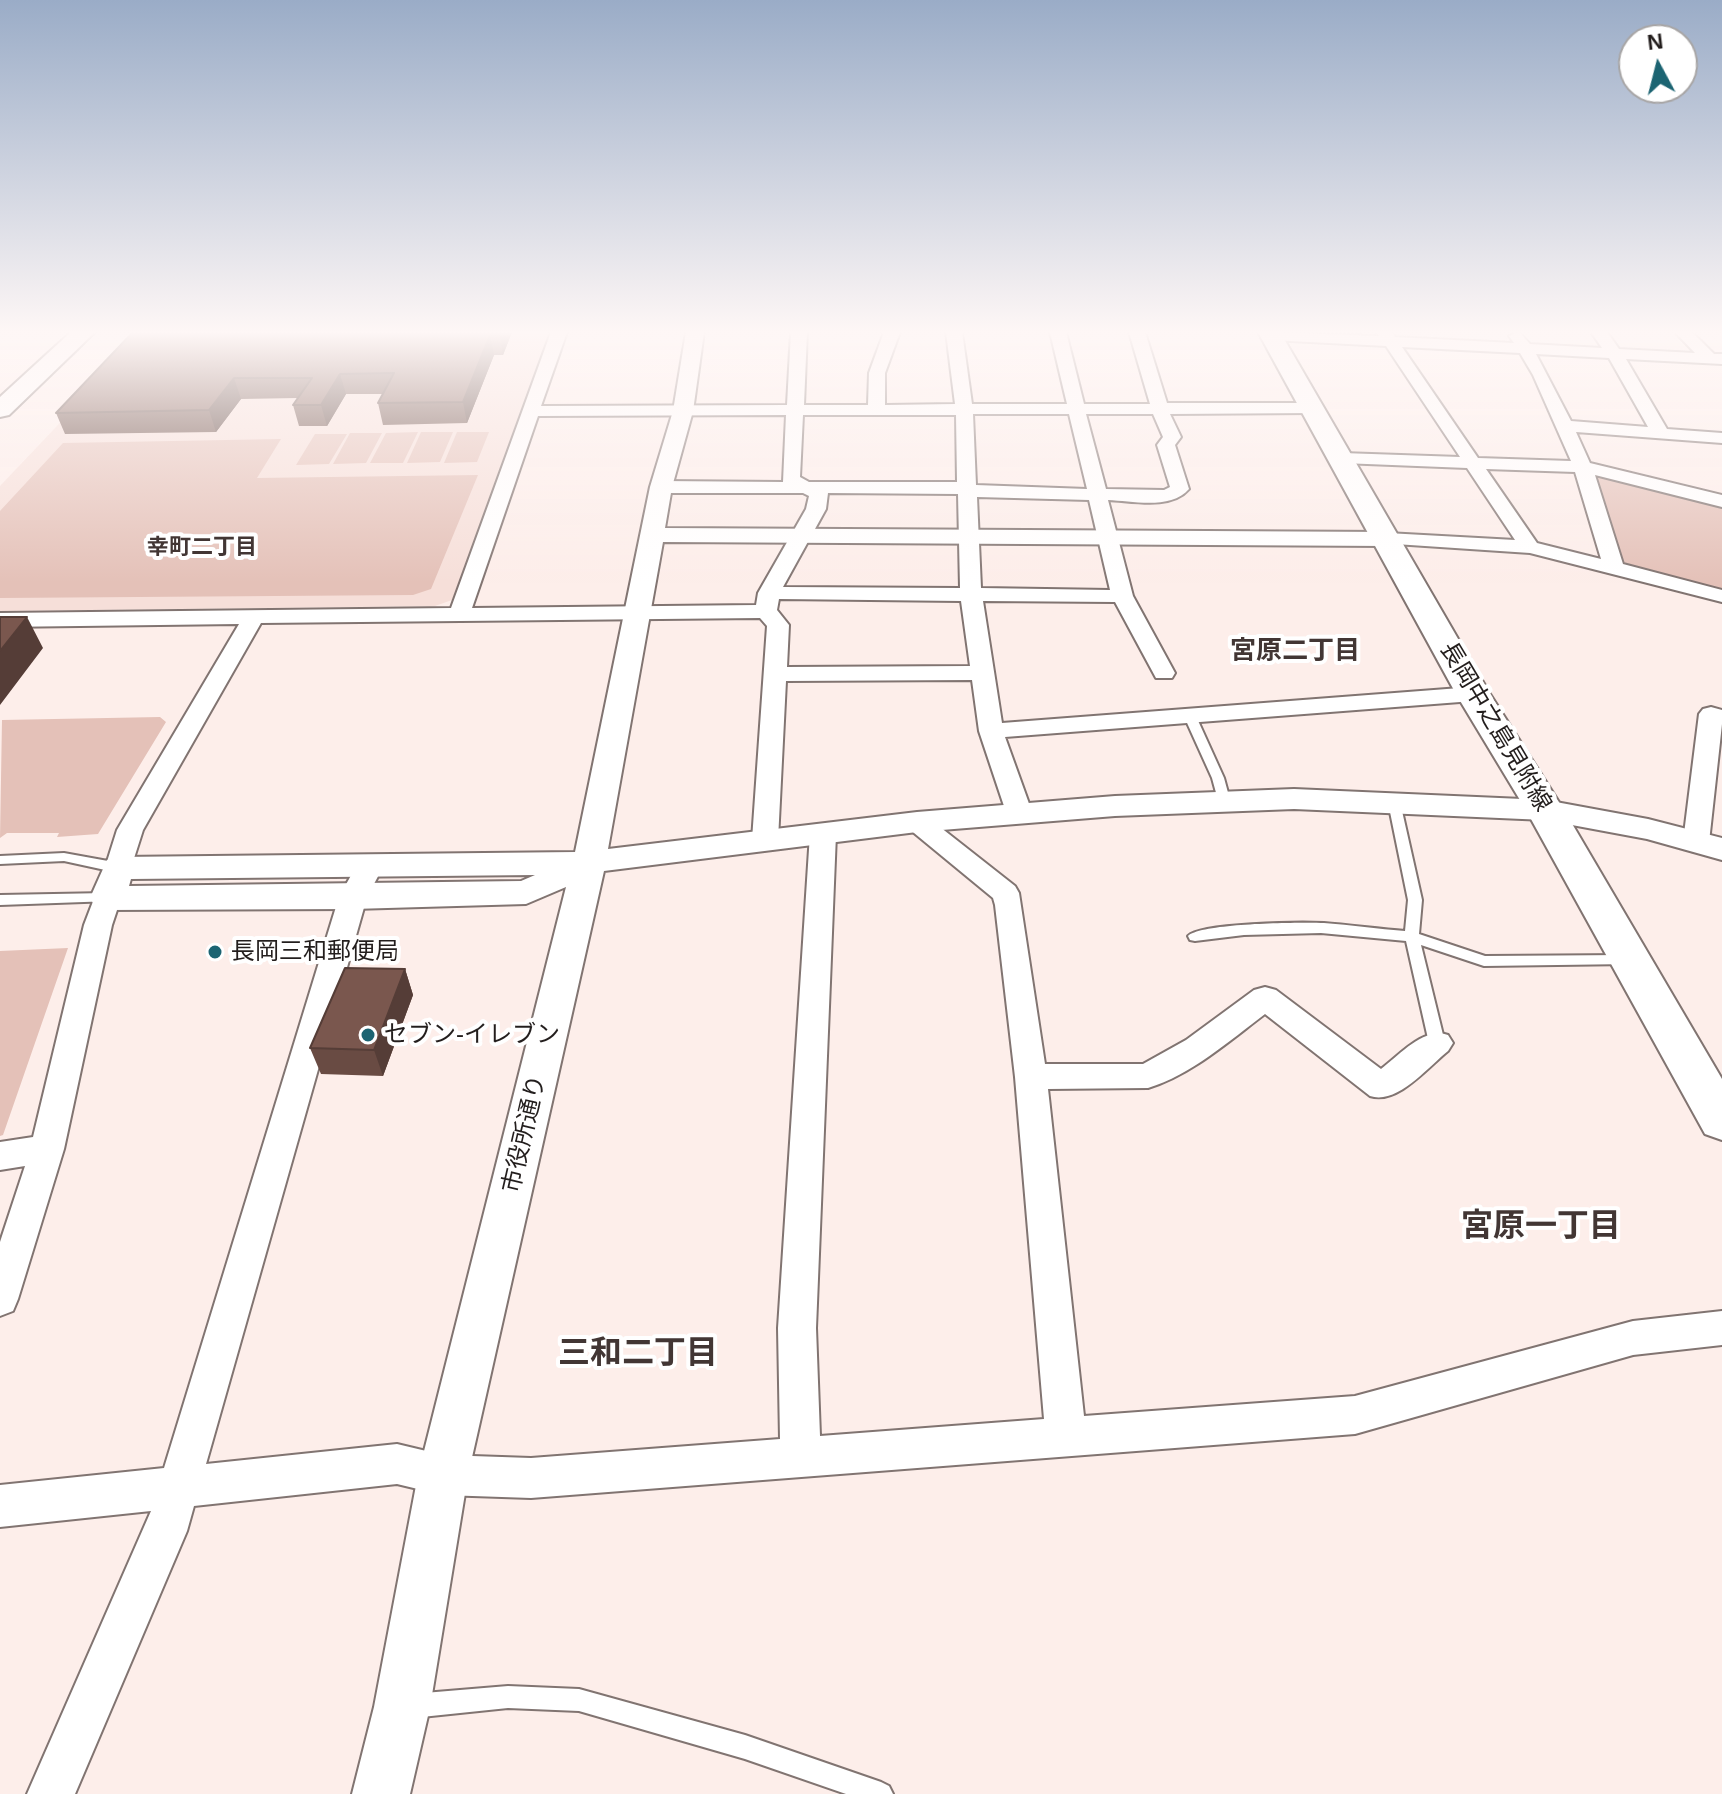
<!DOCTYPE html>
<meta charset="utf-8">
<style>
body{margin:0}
#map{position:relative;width:1722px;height:1794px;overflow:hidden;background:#fdeeea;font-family:Arial,sans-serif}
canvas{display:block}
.north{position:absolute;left:1618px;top:24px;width:80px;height:80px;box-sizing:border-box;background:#fff;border:2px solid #a7a5a5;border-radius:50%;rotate:353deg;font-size:22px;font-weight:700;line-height:32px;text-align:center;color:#231e1d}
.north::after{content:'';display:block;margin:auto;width:28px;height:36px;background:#1c6472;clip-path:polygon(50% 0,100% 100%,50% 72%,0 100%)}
</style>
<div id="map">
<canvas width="1722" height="1794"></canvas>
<div class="north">N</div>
</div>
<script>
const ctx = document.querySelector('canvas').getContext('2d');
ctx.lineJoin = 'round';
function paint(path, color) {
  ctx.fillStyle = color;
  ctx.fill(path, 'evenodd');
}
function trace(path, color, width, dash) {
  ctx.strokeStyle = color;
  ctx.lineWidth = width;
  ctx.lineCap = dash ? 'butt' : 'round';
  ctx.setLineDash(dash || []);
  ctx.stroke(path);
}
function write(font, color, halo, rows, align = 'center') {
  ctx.font = font + ' Arial,"Noto Sans JP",sans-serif';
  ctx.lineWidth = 8;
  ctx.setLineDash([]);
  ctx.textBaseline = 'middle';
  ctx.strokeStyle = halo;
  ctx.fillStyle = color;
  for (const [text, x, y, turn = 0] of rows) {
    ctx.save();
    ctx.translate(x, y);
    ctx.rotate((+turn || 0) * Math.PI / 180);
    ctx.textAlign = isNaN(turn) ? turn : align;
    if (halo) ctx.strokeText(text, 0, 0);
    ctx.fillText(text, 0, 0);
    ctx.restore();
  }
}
const built = new Path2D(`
 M146,332h407l-101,268 -17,6 -435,5v-125z`);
const green = new Path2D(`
 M418,432l-15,31h-33l16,-30z
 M421,432h32l-13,30 -33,1z
 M457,432h32l-12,30 -33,1z
 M350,433h32l-16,30 -33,1z
 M315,434h32l-18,30 -33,1z
 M281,439l-24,39 221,-3 -47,114 -18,6 -413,3v-87l63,-68z
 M1592,472l130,33v85l-103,-27z
 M160,717l6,5 -68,112 -41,3 2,-4h-52l-7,5 2,-118z
 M68,948l-65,187 -3,1v-185z`);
const service = new Path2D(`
 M1189,710l6,4 29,64 6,22 -1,3h-10l-1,-3 -6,-22 -29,-64z
 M1394,798l6,4 22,98 -3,34 66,22 141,-1 5,1 2,4 -2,4 -147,2 -63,-21 24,98 -2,4h-12l-2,-4 -23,-102 -85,-8 -77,2 -49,6 -5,-1 -2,-4c12,-13 113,-14 136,-13 27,2 54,6 81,8l3,-31 -20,-98z
 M64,853l55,10 7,5 -7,5 -55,-12 -64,3v-8z
 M107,893l5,2 2,3 -2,3 -112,4v-10z
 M508,1686l71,3 166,46 136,47 8,4 4,8h-47l-101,-35 -166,-48 -71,-3 -96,10 -8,-4 -4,-8 4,-8 8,-4z`);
const minor = new Path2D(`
 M551,332h16l-26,74 246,-1 4,-73h16l-3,73h64l1,-32 15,-41h16l-15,41v32l70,-1 -9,-72h16l10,72h95l-17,-72h16l18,72h66l-21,-72h16l22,71h147l9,5 -9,5 -144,1 11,23 -6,8 14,44c-18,21 -56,12 -81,11l25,96 42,77 -3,5h-16l-41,-76 -132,-1 19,122 471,-36 8,2 4,5 -4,5 -8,2 -468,36 27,75 -4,6 -9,2 -9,-2 -4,-6 -27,-81 -7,-51 -186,1 -8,159 -4,6 -9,3 -9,-3 -4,-6 15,-214 -7,-8 -499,5 -118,207 -14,44 -10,3 -10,-3 -4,-6 12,-38 122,-206 -239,3v-14l451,-5zM973,414h96l18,75 -111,-4zM1086,414h67l10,23 -6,8 13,42 -6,3 -58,-1zM786,415l-3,67 -122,-1 -9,6 9,6h142l6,3 -3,13 -48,84 -2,12 -284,3 66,-192zM803,415h153l1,67h-148l-9,-5zM828,493l130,1 2,94 -177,-1 43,-78zM977,497l112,3 21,90 -129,-2zM779,599l182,2 9,65 -183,1 2,-42 -12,-15z
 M1265,332l114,4 -3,-4h16l3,5 119,6 -5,-7 10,-4 11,12 72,4 -11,-16h16l12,17 76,4 -20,-21h17l22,22h8v10l-96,-5 41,70 55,4v10l-146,-11 14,31 132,32v12l-127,-32 28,89 99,26v12l-192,-49 -150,-10 -3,-4 3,-4 7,-2 128,7 -48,-72 -125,-5 -9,-5 9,-5 118,4 -74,-111 -115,-6 -5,-2zM1402,347l118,6 13,22 38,86 -93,-3zM1536,354l73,4 39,69 -77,-6zM1486,469l89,3 26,87 -64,-16z
 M1711,707l11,3v14l-13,118 -4,6 -9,3 -9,-3 -4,-6 16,-128 4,-5z
 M917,814l9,2 89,70 4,7 26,171h98l43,-24 68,-50 11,-3 11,3 105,79c19,-14 42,-42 67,-34l5,8 -5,8c-21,17 -51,54 -78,45l-105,-82c-36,27 -74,61 -117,74l-100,1 36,327 271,-20 278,-75 89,-10v34l-89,10 -278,79 -824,64 -88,-3 -46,-11 -203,22 -7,25 -112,263h-48l124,-283 -151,16v-42l164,-17 175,-571 20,-36 10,-3 10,3 4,6 -16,30 -161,567 191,-20 46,11 88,3 249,-19 -2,-111 32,-494 4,-6 9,-3 9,3 4,6 -20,494 4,108 224,-17 -29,-342 -20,-172 -2,-7 -85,-70 -4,-6 4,-6z
 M107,888l10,3 4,7 -9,27 -48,224 -46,150 -5,12 -13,5v-74l25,-76 -25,4v-28l33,-5 51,-212 13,-34z`);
const tertiary = new Path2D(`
 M686,332h18l-11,79 -21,76 -7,41 722,4 9,2 3,5 -3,5 -9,2 -724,-4 -55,307 309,-37 198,-16 179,-7 251,11 103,19 74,19v22l-75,-21 -102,-19 -251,-11 -179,7 -198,16 -313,39 -136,604 -38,232 -20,87h-58l22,-87 44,-232 148,-588 -40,17 -173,5 -246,1 -12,-4 -5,-8 17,-38 12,-3 456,-5 75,-365 23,-76zM535,875l-14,6 -392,5 2,-7z`);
const secondary = new Path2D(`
 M71,332h24l-86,83 -9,2v-20z
 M1258,332h22l210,362 74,116 158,269v61l-17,-6 -179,-324 -70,-116z`);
const wall = new Path2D(`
 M133,332h379l-9,23h-9l-27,68 -84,2 -5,-22 5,-9h-37l-19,32h-28l-6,-21 4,-7 -56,1 -25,33 -151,2 -9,-21z
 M405,969l8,26 -30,81 -62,-2 -11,-26z`);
const shadedWall = new Path2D(`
 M501,332h11l-9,23 -3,-20z
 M490,335l4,20 -27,68 -4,-21z
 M340,374l6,20 -19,32 -6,-21z
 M234,378l7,21 -25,33 -7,-22z
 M27,617l16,31 -43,57v-54z
 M405,969l8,26 -30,81 -9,-26z`);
const building = new Path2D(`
 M133,332h368l-1,3h-10l-27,67 -85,1 16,-30 -54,1 -19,31h-28l19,-27h-78l-25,32 -153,3z
 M0,617h27l-27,34z
 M345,968l60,1 -31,81 -64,-2z`);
const markers = [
 [215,952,8,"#1c6472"],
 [368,1035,8,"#1c6472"]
];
const farNeighbourhoodnames = [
 ["幸町二丁目",202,548]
];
const streetNames = [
 ["長岡中之島見附線",1495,727,59],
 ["市役所通り",525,1134,-77]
];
const poiNames = [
 ["長岡三和郵便局",231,952],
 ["セブン-イレブン",384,1035]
];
const neighbourhoodNames = [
 ["宮原二丁目",1295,652]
];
const nearNeighbourhoodnames = [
 ["宮原一丁目",1541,1227],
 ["三和二丁目",638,1354]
];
paint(built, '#f6dfd9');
paint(green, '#e4c1b8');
trace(service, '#817471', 4);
trace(minor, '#817471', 4);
trace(tertiary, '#817471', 4);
trace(secondary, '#817471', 4);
paint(service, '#fff');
paint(minor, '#fff');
paint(tertiary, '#fff');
paint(secondary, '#fff');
paint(wall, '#694b43');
paint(shadedWall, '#553d37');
paint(building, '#7a574e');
trace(building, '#553d37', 2);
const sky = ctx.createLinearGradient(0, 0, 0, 583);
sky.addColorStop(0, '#9aacc7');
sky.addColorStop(0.57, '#fef7f6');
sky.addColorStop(1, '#fef7f600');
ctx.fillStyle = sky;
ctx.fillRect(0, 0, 1722, 583);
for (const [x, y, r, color] of markers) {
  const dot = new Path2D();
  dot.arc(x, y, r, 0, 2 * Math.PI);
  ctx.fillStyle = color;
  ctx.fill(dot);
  trace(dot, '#fff', 3);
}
write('bold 22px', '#423634', '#fff', farNeighbourhoodnames);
write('24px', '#231e1d', '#fff', streetNames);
write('24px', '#231e1d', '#fff', poiNames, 'left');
write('bold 26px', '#423634', '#fff', neighbourhoodNames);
write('bold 32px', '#423634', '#fff', nearNeighbourhoodnames);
</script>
